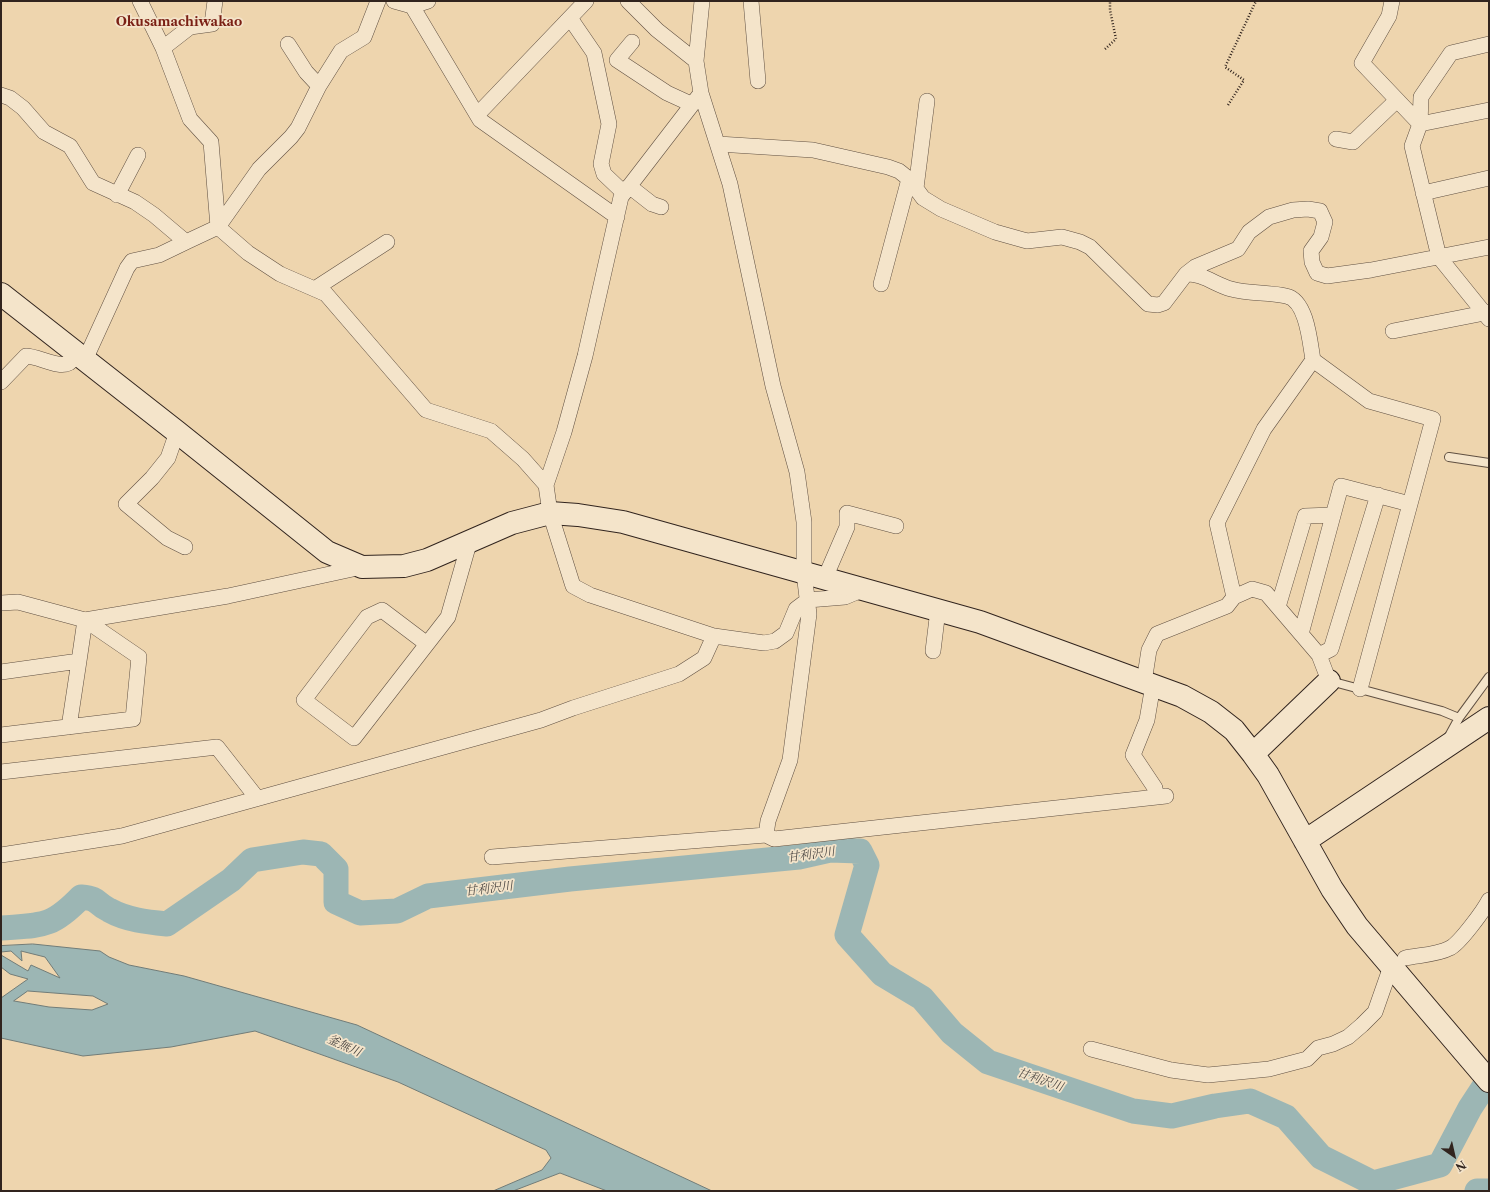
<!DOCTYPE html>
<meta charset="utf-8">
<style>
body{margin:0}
#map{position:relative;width:1490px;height:1192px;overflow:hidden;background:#eed5ae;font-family:"Libre Caslon Text",serif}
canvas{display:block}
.frame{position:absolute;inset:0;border:2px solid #31241e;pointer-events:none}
.north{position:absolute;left:1434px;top:1136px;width:40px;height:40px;-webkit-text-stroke:3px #f4e4ca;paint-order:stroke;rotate:146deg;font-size:11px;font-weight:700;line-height:16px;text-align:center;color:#31241e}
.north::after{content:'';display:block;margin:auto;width:14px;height:18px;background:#31241e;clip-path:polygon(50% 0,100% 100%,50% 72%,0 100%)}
</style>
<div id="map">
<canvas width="1490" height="1192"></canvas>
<div class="frame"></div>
<div class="north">N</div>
</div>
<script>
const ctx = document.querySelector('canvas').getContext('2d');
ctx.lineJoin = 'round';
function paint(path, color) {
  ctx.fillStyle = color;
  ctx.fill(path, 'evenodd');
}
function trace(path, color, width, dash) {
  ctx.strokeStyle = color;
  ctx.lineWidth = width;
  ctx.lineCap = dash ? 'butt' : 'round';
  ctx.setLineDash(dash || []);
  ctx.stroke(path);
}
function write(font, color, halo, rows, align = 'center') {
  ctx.font = font + ' "Libre Caslon Text","Noto Serif JP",serif';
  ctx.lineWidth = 3.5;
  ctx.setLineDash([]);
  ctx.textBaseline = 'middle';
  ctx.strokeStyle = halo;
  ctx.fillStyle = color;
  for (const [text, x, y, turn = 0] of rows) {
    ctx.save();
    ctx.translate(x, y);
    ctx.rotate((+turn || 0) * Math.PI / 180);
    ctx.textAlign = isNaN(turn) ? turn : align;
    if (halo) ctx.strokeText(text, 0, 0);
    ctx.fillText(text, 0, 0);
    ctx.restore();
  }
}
const water = new Path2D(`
 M33,944l67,7 9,6 20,8 55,11 173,49 355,166h-105l-47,-18 -47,18h-20l49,-21 9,-12 -5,-8 -148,-68 -143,-51 -84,16 -88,9 -82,-18v-40l27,-19 -18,-5 -9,-7v-12l27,16 3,-6 29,13 -15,-21 -24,-6 1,10 -11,-10 -10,1v-6zM28,991l65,5 15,8 -16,6 -43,-3 -35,-6z`);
const river = new Path2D(`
 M1,928c41,-3 50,0 80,-31 20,2 13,6 28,13 18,10 38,12 58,14l64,-44 21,-20 51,-8 18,2 15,15v33l24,11 37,-2 31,-15 142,-17 229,-22 31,-7 30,1 7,14 -20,70 35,39 40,24 30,35 36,29 145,49 39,5 43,-10 35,-5 36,16 35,40 52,26 67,-18 30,-57 19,-29
 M1477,1191h11`);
const path = new Path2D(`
 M1105,49l11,-10 -6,-29v-9
 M1228,105l16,-25 -19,-13 31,-66`);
const lane = new Path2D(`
 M1449,457l40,6
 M1330,681l112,30 17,7
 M1448,738l11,-20 30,-41`);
const street = new Path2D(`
 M140,1l23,47 27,71 21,23 7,85 30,26 32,21 46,20 100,116 65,21 32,28 23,26
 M394,1l18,5 68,114 137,97
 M628,1l29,29 39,31
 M702,1l-6,60 5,32 29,91 43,202 24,86 7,50v51l5,41 -19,146 -22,61 -2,14
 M751,1l7,80
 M1392,1l-3,15 -27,47 58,61 69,-14
 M412,6l16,-5
 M570,18l24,35 15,71 -8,40 3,10 20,19
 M632,42l-15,18 50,33 24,11
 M288,44l18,28 13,14
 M1489,44l-38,9 -30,44 -1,27 -8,22 27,111 50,62
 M163,48l27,-21 22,-3 3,-23
 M701,93l-80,104 -36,159 -21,76 -18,53 4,28 23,73 17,9 124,41 50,7 11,-2 11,-8 10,-24 12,-9 37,-3 19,-8
 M1,95l9,3 13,10 21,24 26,14 23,37 42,19 19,13 32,27 32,-15 41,-58 32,-32 7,-9 21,-42 22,-35 23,-14 14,-36
 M477,115l109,-114
 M1336,139l17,3 44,-42
 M718,144l95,6 75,17 11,4 10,8 14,19 18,11 54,23 32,9 35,-4 18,5 10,5 58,57 10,1 6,-2 22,-29c16,-1 30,11 45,15 18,5 37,3 55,7 21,4 24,47 27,64l56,41 64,18 -73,270
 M629,186l23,18 9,3
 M916,188l11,-87
 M1423,193l66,-15
 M117,195l21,-40
 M1186,274l9,-7 43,-18 11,-17 20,-15 24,-7 15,-1 12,2 5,11 -4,15 -10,14 1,11 5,11 10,3 44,-6 118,-23
 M881,284l28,-105
 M316,288l71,-46
 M1393,331l96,-19
 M85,360l42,-92 5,-7 27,-6 27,-13
 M1,382l25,-26c12,0 33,13 43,7 3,-2 6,-6 9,-9
 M177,432l-9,26 -16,20 -26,26 41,34 18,9
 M825,578l22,-51v-14l49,13
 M1234,597l-17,-74 47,-94 49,-69
 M1,603l17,-1 67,18 143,-24 134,-29
 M1278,607l27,-91 28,-1
 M1301,634l40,-148 69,18
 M427,644l-45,-34 -15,7 -63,83 50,38 94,-121 22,-77
 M933,651l5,-41
 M1319,655l12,-6 47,-154
 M1,672l78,-11 6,-41 54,37 -6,62 -132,16
 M1144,682l5,-32 8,-16 70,-28 7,-9 18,-8 14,4 53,62 10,26
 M1153,685l-6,35 -14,35 22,33v9
 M69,727l10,-66
 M1,772l216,-25 40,51
 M1,855l121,-19 419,-116 32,-12 106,-34 25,-16 10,-22
 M492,857l274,-22 8,4 392,-43
 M1405,958c14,-3 32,-3 45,-10 10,-5 34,-38 39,-48
 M1091,1049l80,21 37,5 61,-6 38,-10 11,-11 15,-4 15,-7 14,-12 13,-13 14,-40`);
const secondary = new Path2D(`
 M1,294l176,138 150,120 35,15 42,-1 23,-6 85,-37 38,-10 28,2 45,7 357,100 202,74 29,16 23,18 19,24 15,21 64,114 25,37 132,155
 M1253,754l76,-73
 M1305,841l184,-123`);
const waterNames = [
 ["甘利沢川",811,855,-8],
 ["甘利沢川",489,889,-7],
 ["釜無川",344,1046,24],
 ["甘利沢川",1040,1080,19]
];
const quarterNames = [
 ["Okusamachiwakao",179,22]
];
paint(water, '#9cb6b4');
trace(water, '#717c78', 1);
trace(river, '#9cb6b4', 25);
trace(lane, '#605042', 10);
trace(street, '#605042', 16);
trace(secondary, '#31241e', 24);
trace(path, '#31241e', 2.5, [1, 2]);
trace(lane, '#f4e4ca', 8);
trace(street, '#f4e4ca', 15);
trace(secondary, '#f4e4ca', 22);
write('italic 12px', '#4c4844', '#f4e4ca', waterNames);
write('bold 13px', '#7a1f14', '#f4e4ca', quarterNames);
</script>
